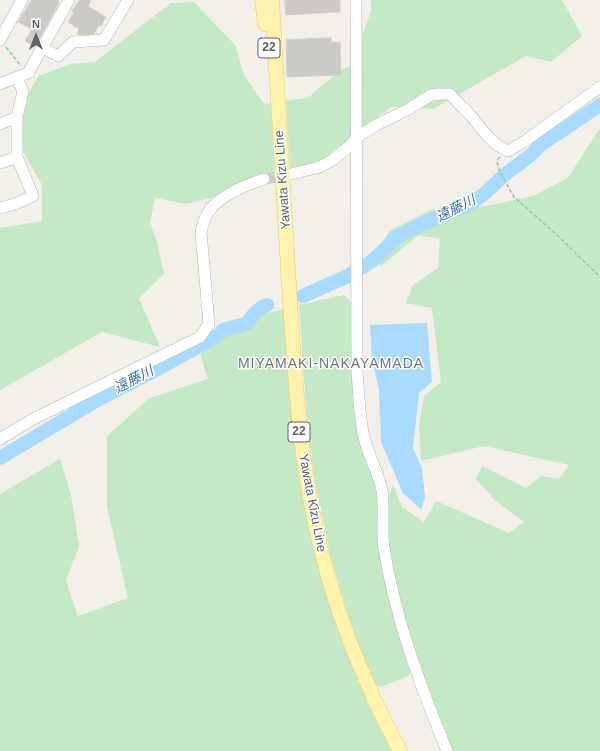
<!DOCTYPE html>
<meta charset="utf-8">
<style>
body{margin:0}
#map{position:relative;width:600px;height:751px;overflow:hidden;background:#f1efe8;font-family:Arial,sans-serif}
canvas{display:block}
.north{position:absolute;left:16px;top:16px;width:40px;height:40px;-webkit-text-stroke:3px #fff;paint-order:stroke;rotate:0deg;font-size:11px;font-weight:700;line-height:16px;text-align:center;color:#5f6368}
.north::after{content:'';display:block;margin:auto;width:14px;height:18px;background:#5f6368;clip-path:polygon(50% 0,100% 100%,50% 72%,0 100%)}
</style>
<div id="map">
<canvas width="600" height="751"></canvas>
<div class="north">N</div>
</div>
<script>
const ctx = document.querySelector('canvas').getContext('2d');
ctx.lineJoin = 'round';
function paint(path, color) {
  ctx.fillStyle = color;
  ctx.fill(path, 'evenodd');
}
function trace(path, color, width, dash) {
  ctx.strokeStyle = color;
  ctx.lineWidth = width;
  ctx.lineCap = dash ? 'butt' : 'round';
  ctx.setLineDash(dash || []);
  ctx.stroke(path);
}
function write(font, color, halo, rows, align = 'center') {
  ctx.font = font + ' Arial,"Noto Sans JP",sans-serif';
  ctx.lineWidth = 3;
  ctx.setLineDash([]);
  ctx.textBaseline = 'middle';
  ctx.strokeStyle = halo;
  ctx.fillStyle = color;
  for (const [text, x, y, turn = 0] of rows) {
    ctx.save();
    ctx.translate(x, y);
    ctx.rotate((+turn || 0) * Math.PI / 180);
    ctx.textAlign = isNaN(turn) ? turn : align;
    if (halo) ctx.strokeText(text, 0, 0);
    ctx.fillText(text, 0, 0);
    ctx.restore();
  }
}
const green = new Path2D(`
 M371,0h191l20,36 -31,26 -25,-6 -93,53 -42,-2 -73,56 -28,5 -4,-67 23,-4 23,-20 18,-12 21,-53z
 M194,2l41,43 9,30 20,29 7,-1 5,68 -13,2 -44,23 -33,8 -31,-6 -5,25 7,18 7,33 -25,24 21,49 -58,-15 -102,58v-162l42,-7v-36l-20,-35 1,-46 15,-28 33,-12 24,-2 76,-59z
 M600,128v623h-149l-19,-47 -28,-83 -16,-74v-45l5,-18 9,23 22,15 12,-21 73,32 15,-11 -28,-21 -20,-22 6,-13 44,22 15,-12 18,3 10,-14 -85,-19 -63,15 -2,-37 5,-28 17,-14 -9,-74 -26,-5 7,-18 25,-17 2,-29 -21,-4 -38,31 -8,-8 16,-27 42,-21 56,-4 46,-10 35,-18z
 M344,295l9,9v68l58,297 -1,4 -2,3 -27,11 -6,-3 -15,-35 -15,-43 -15,-52 -14,-68 -6,-40 -4,-38 -7,-103z
 M285,309l31,248 15,53 16,44 22,52 22,45h-391v-257l60,-35 11,36 8,52 -13,33 12,36 50,-18 -21,-91v-71l41,-37 60,-20 -8,-25 38,-34z`);
const water = new Path2D(`
 M427,323l5,59 -13,11 -6,55 9,20 3,30 -4,11 -18,-16 -22,-51 -2,-52 -7,-31 -2,-34z`);
const river = new Path2D(`
 M303,296l45,-20 24,-15 27,-25 23,-12 46,-19 15,-10 19,-18 30,-23 7,-8 61,-41
 M0,458l99,-59 51,-26 67,-37 6,-6 25,-7c5,-9 9,-14 19,-18`);
const building = new Path2D(`
 M32,0h27l-1,5 -23,42 -10,-6 7,-12 -14,-7z
 M80,0h11l-3,6 18,11 -5,9 -2,-1 -5,9 -15,1 -2,-2 2,-4 -11,-7 6,-10 -2,-1z
 M285,0h55v12l-54,3z
 M331,38v4h9l1,33 -54,2 -1,-37z`);
const minorTunnel = new Path2D(`
 M264,179l25,-4`);
const path = new Path2D(`
 M6,47l15,19
 M500,157l-2,2 -1,3 3,10 14,25 42,37 44,43`);
const minor = new Path2D(`
 M356,0l1,372c2,23 2,47 8,69 5,17 13,32 17,49 3,19 -1,39 2,58 11,70 36,137 63,203
 M0,40l22,-40
 M43,48l15,8 15,-14 31,-2 24,-40
 M0,84l28,-11 41,-73
 M0,124l17,-7
 M0,163l17,-6
 M291,174l29,-7 14,-8 18,-15 5,-7 21,-13 29,-14 24,-15 9,-1h10c7,8 15,15 22,23 11,13 20,28 36,34l17,-10 75,-54
 M0,208l15,-4 18,-8 -16,-39v-40l6,-25 -6,-15
 M0,439l35,-21 165,-81 9,-13 -8,-92c2,-7 3,-13 6,-18 10,-17 39,-29 57,-35`);
const major = new Path2D(`
 M262,0l3,24
 M272,0c5,95 11,190 17,286 6,91 10,178 33,268 17,68 45,134 78,197`);
const shields = [
 [269,48,22],
 [299,432,22]
];
const shieldNames = [
 ["22",269,48],
 ["22",299,432]
];
const streetNames = [
 ["Yawata Kizu Line",283,180,-94],
 ["Yawata Kizu Line",312,503,79]
];
const waterNames = [
 ["遠藤川",456,209,-27],
 ["遠藤川",134,380,-28]
];
const neighbourhoodNames = [
 ["MIYAMAKI-NAKAYAMADA",331,364]
];
paint(green, '#c5e8c5');
paint(water, '#aadaff');
trace(river, '#aadaff', 14);
paint(building, '#cccac5');
trace(building, '#d6d1c6', 1);
trace(minorTunnel, '#ccccc8', 11, [11, 5.5]);
trace(minor, '#b5b8bc', 12);
trace(major, '#f2c960', 15);
trace(path, '#9cc7a9', 1.5, [4, 2]);
trace(minor, '#fff', 11);
trace(major, '#fff2af', 14);
for (const [x, y, w] of shields) {
  const box = new Path2D();
  box.roundRect(x - w / 2, y - 10, w, 20, 3);
  ctx.fillStyle = '#fff';
  ctx.fill(box);
  trace(box, '#5f6368', 1);
}
write('bold 12px', '#5f6368', null, shieldNames);
write('13px', '#5f6368', '#fff', streetNames);
write('italic 14px', '#4174aa', '#fff', waterNames);
ctx.letterSpacing = '1px';
write('14px', '#70757a', '#fff', neighbourhoodNames);
ctx.letterSpacing = '0px';
</script>
